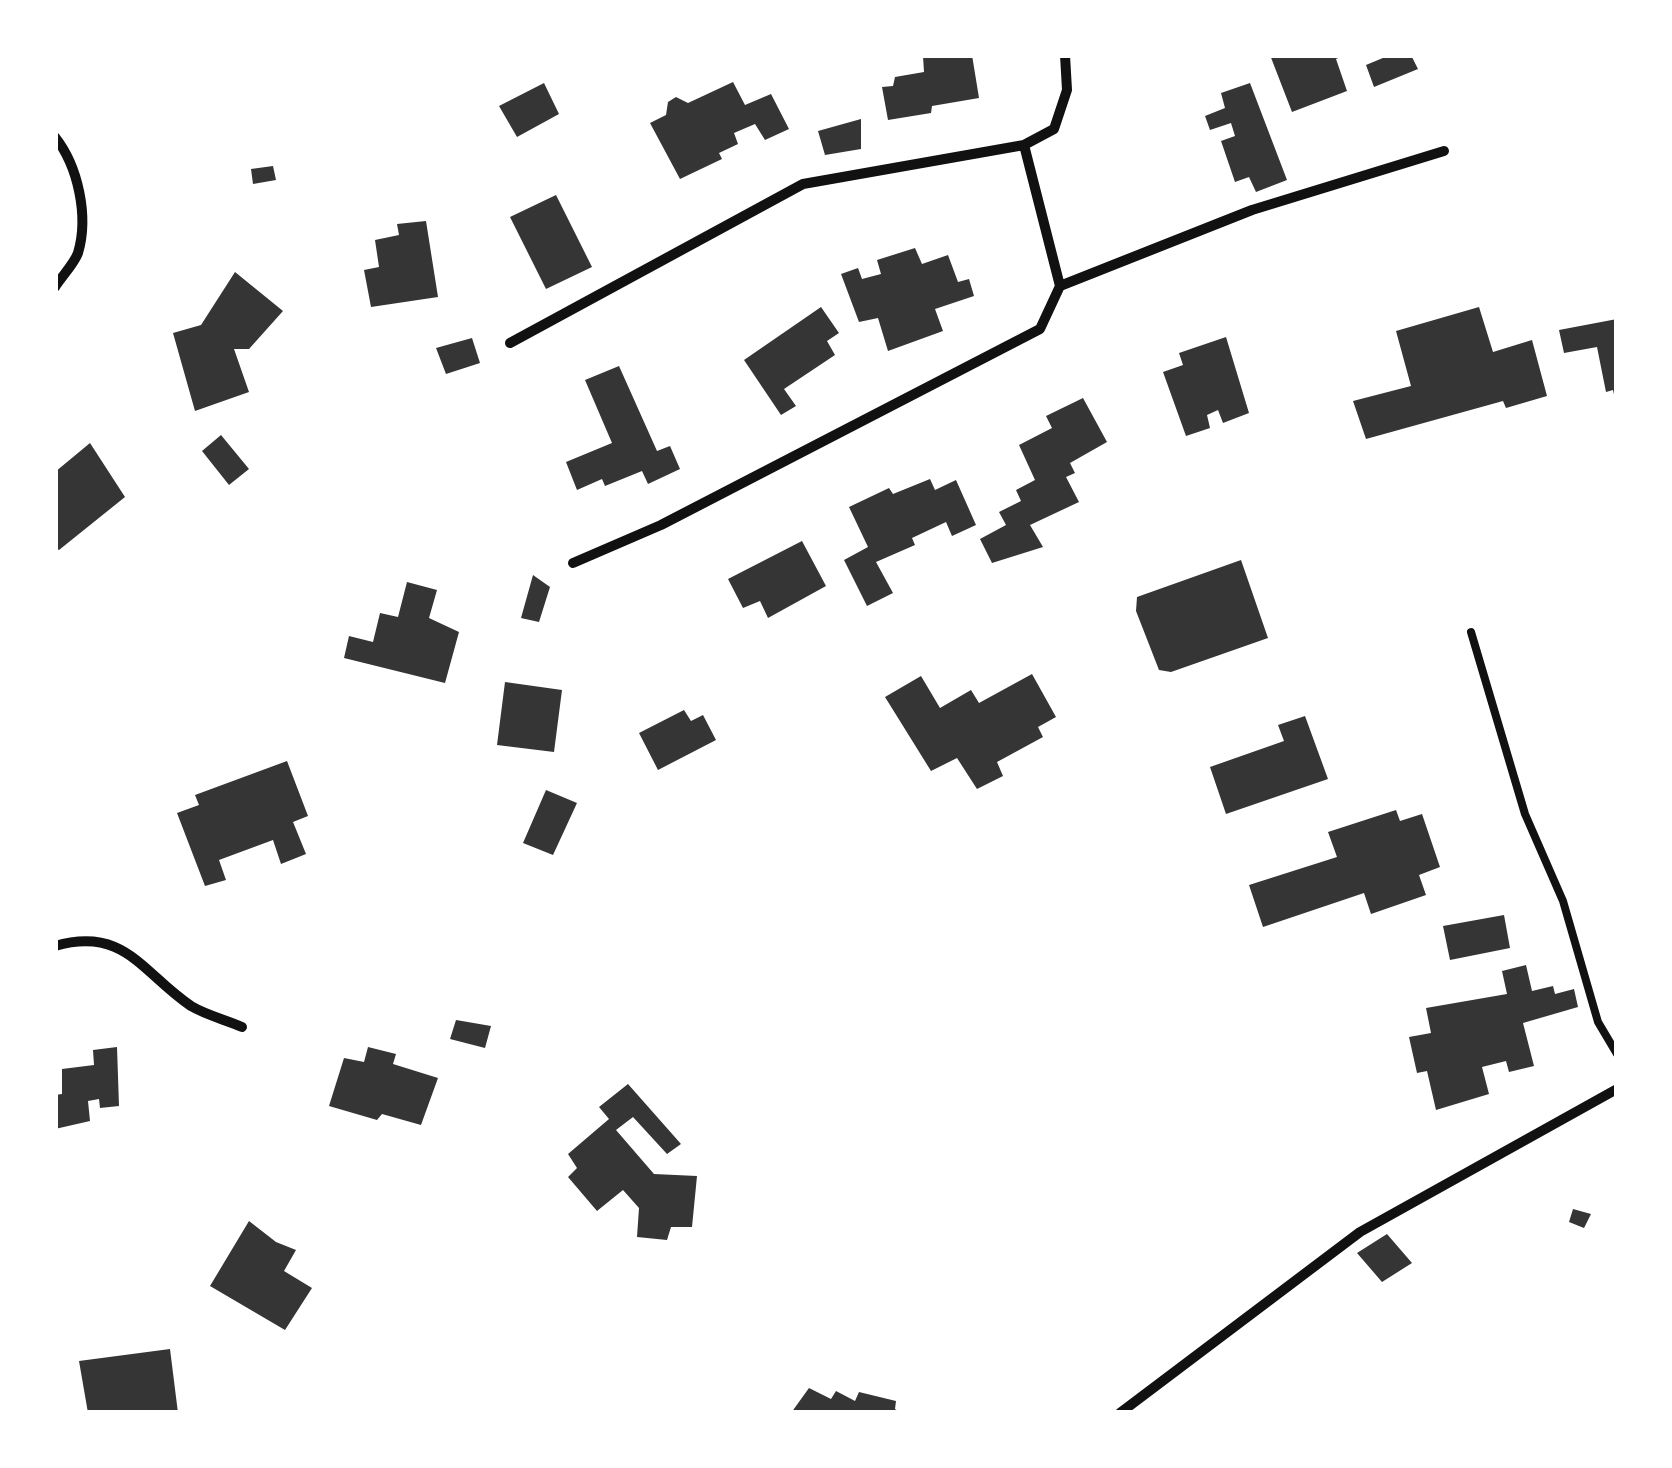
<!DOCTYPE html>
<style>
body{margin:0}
#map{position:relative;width:1672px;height:1468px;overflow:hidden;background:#fff;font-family:"Noto Sans",sans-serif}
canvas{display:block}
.frame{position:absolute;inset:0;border:58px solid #fff;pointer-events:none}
</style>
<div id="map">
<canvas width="1672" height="1468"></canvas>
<div class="frame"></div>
</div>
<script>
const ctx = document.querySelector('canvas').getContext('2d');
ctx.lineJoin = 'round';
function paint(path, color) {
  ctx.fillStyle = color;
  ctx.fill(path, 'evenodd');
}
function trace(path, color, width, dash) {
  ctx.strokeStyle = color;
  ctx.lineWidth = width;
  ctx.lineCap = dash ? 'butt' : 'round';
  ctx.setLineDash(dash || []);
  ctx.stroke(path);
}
const building = new Path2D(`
 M972,55l7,43 -47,8 -1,7 -43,7 -6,-33 11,-1 2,-9 29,-5 -1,-16z
 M1270,55h75l-9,4 11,32 -55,21z
 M1390,55h21l7,14 -44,18 -8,-22z
 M733,82l12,23 26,-11 18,35 -24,11 -10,-16 -21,9 4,11 -19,9 3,6 -42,20 -30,-56 16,-8 2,-13 8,-5 12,6z
 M544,83l15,31 -42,23 -18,-31z
 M1250,83l37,97 -31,12 -7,-15 -14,5 -14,-41 14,-5 -4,-13 -21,7 -5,-14 20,-8 -4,-15z
 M861,119v30l-36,6 -7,-24z
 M273,166l3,14 -23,4 -2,-15z
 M556,195l36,72 -46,22 -36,-72z
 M426,221l12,76 -67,10 -7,-37 15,-3 -4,-27 24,-5 -2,-11z
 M915,248l7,16 26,-9 10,27 11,-3 5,17 -39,13 8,22 -55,20 -10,-33 -19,4 -18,-48 17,-6 4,11 19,-5 -4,-14z
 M235,272l48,39 -34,38h-15l15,43 -54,19 -22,-78 28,-8z
 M821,307l18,26 -12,8 8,14 -51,34 12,17 -15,9 -37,-55z
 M1479,307l14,45 39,-12 15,56 -41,12 -3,-7 -137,38 -13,-38 58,-15 -15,-55z
 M1617,319v80h-2l-2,-9 -7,2 -9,-45 -33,6 -5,-23z
 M1226,337l23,76 -26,10 -5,-13 -11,5 3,13 -24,8 -23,-64 20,-7 -4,-12z
 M472,338l8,25 -34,11 -10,-26z
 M619,366l38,85 13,-5 10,23 -32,15 -6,-13 -37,15 -3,-7 -25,11 -11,-28 46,-19 -27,-63z
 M1083,398l24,44 -37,21 5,10 -9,4 13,25 -49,23 13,22 -51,16 -12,-24 26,-14 -7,-13 22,-11 -5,-11 19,-10 -16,-35 33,-17 -6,-12z
 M221,435l28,34 -20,16 -27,-34z
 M90,443l35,54 -66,53 -4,-2v-76z
 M930,479l5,11 21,-10 20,45 -24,11 -6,-14 -34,16 3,7 -39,17 17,31 -26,13 -23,-46 24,-13 -19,-40 40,-19 4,6z
 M802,541l24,45 -58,32 -8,-17 -17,7 -15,-29z
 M1241,560l27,78 -97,34 -12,-2 -23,-59 1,-14z
 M533,575l17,12 -11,35 -18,-4z
 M407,582l30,8 -8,28 30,14 -14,51 -101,-25 5,-22 24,6 7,-29 18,4z
 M1032,674l24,43 -18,10 5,10 -46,25 6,14 -26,13 -20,-31 -26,13 -46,-74 36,-21 19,32 31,-18 8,13z
 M505,682l57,8 -8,62 -57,-7z
 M684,710l7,11 12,-6 13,25 -58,30 -19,-37z
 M1305,716l23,63 -102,35 -16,-47 74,-26 -6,-16z
 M287,761l21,55 -15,6 13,32 -25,10 -8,-24 -54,20 7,20 -21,6 -28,-73 22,-8 -4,-10z
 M546,790l31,13 -24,52 -30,-12z
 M1396,810l4,11 22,-7 18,53 -21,8 7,20 -55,19 -7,-21 -101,34 -14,-42 88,-28 -9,-25z
 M1504,915l6,33 -60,12 -7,-34z
 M1526,965l6,26 21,-5 2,8 19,-5 4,18 -55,16 11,43 -25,6 -3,-11 -24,6 7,27 -53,16 -9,-39 -10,2 -8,-36 22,-4 -5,-25 81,-14 -5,-23z
 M456,1020l35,6 -6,22 -35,-9z
 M117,1047l2,59 -19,2 -1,-9 -11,2 2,20 -35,8v-34l7,-1v-25l32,-4 -1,-15z
 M368,1047l28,7 -3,10 45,14 -17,47 -39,-11 -5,6 -48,-14 15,-48 20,4z
 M628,1084l53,60 -14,10 -34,-37 -17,13 38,44 43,2 -5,51h-21l-4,13 -30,-3 2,-29 -16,-18 -26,21 -29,-34 9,-9 -9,-14 41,-35 -10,-12z
 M1573,1209l18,5 -7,14 -15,-6z
 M249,1221l27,21 20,8 -12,21 28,17 -27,42 -75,-44z
 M1387,1234l25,29 -30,19 -25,-29z
 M170,1349l8,64h-90l-9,-52z
 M809,1388l22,11 5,-8 19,10 4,-9 37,9 -1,8 6,4h-110z`);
const service = new Path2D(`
 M1471,632l54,182 38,87 35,121 19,32`);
const minor = new Path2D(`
 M55,137c23,29 34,79 23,116 -4,11 -16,23 -23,34
 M1060,286l192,-76 192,-59
 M510,343l293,-159 221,-39 30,-16 13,-39 -2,-35
 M573,563l88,-38 379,-196 20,-43 -36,-141
 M55,946c70,-20 87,27 136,60 15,9 35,14 51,21
 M1120,1413l240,-181 257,-143`);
paint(building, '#353535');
trace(service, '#111', 8);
trace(minor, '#111', 10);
</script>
